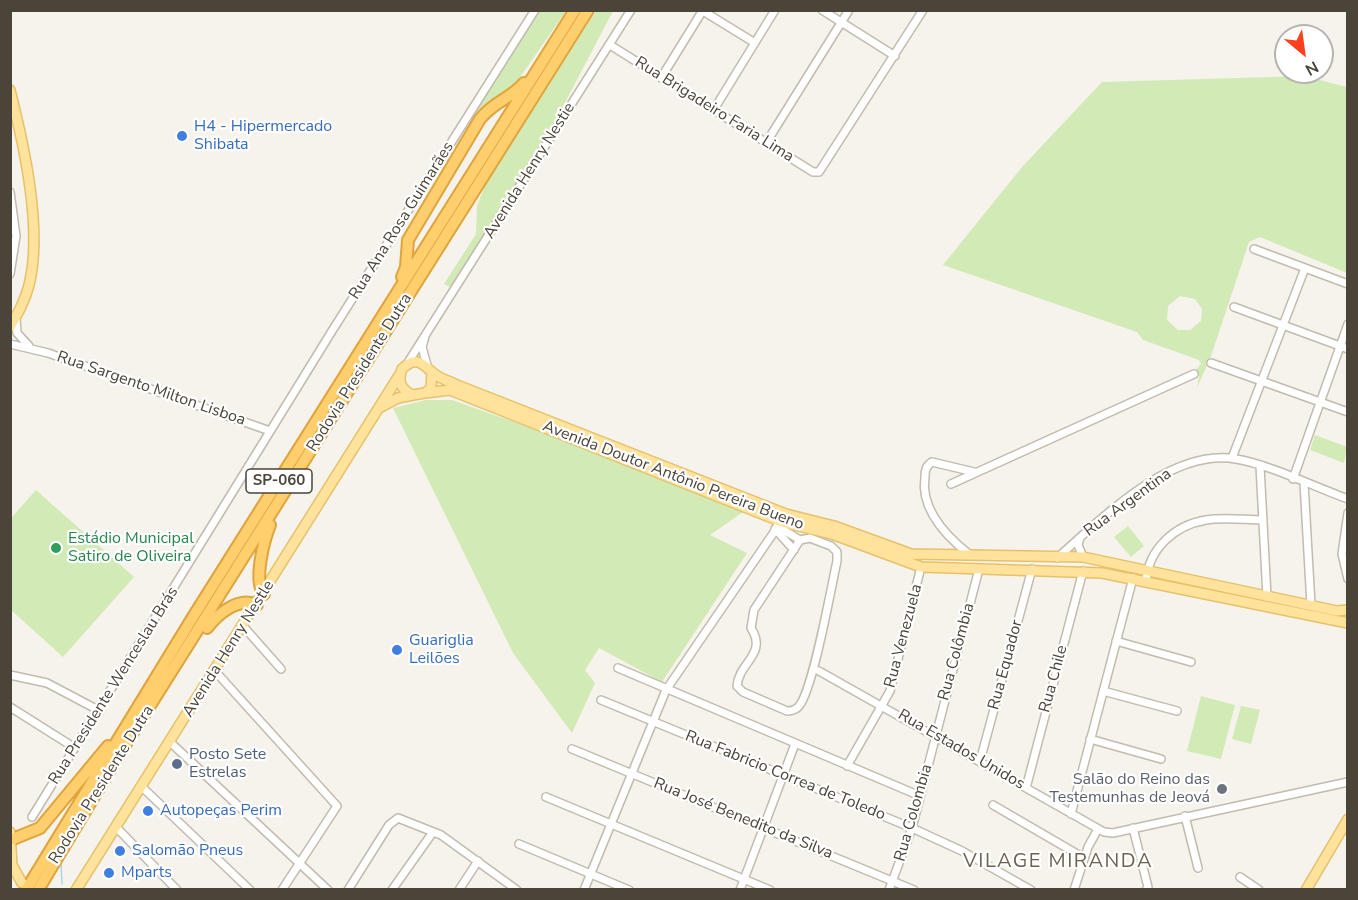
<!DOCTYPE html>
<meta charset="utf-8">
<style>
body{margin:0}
#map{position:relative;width:1358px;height:900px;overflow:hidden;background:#f6f3ec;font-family:"Nunito Sans",sans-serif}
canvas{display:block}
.frame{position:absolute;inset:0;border:12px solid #4b4439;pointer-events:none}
.north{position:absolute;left:1274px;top:24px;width:60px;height:60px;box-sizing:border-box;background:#fff;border:2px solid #b7b4b0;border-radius:50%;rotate:151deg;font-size:16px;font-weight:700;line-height:24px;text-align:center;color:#4b4439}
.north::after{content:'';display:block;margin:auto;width:21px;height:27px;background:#fc3f1d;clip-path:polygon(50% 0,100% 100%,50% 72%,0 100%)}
</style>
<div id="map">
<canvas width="1358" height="900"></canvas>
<div class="frame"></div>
<div class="north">N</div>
</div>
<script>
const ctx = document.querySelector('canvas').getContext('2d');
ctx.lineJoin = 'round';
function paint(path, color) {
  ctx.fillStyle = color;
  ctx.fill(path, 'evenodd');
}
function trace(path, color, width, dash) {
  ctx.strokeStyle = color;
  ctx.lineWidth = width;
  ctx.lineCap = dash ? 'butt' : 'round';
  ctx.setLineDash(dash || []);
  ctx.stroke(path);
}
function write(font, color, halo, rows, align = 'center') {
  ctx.font = font + ' "Nunito Sans",sans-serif';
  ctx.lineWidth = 4.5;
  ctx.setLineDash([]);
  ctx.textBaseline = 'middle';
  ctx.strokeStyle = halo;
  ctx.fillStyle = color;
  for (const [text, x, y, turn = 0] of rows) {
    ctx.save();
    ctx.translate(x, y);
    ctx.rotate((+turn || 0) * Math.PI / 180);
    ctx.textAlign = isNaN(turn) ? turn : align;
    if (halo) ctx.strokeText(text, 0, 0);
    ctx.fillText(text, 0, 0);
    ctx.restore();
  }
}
const green = new Path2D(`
 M537,11h29l-52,75c-13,11 -28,14 -38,27l-2,-2z
 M596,11h17l-85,162 -78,114 -6,-3 32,-50 1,-28 9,-23z
 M1304,76l43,11v186l-87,-36 -11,5 -38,114 -14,32 2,-12 -3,-6 5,-6 -2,-4 -56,-20 -6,-8 -194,-67 79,-98 80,-85zM1180,296l15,3 7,10 -1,12 -11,9h-12l-11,-10 1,-14z
 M426,400h26l124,44 167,68 -33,23 37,18 -85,129 -63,-34 -14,22 10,13 -23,50 -59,-80 -120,-245z
 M1315,435l32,12 -3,16 -34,-13z
 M36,490l98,87 -71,80 -52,-47v-92z
 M1128,526l16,20 -13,11 -17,-20z
 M1201,696l34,9 -14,54 -34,-8z
 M1241,706l19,4 -9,34 -19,-5z`);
const stream = new Path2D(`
 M61,863l1,21`);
const minor = new Path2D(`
 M822,10l73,46
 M703,11l52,32
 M610,45l203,127h6l104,-162
 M661,78l42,-68
 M713,111l62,-101
 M766,143l83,-133
 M10,192l6,44 -6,38
 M1254,249l94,35
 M1234,307l114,42
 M16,318l1,15 12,13
 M425,336l-3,11 5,18
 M10,344l38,9 222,78
 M1211,363l137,49
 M407,364l224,-354
 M1232,458l73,-190
 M1260,466l7,131
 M1293,479l55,-155
 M1304,483l7,122
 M951,484l243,-110
 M1348,513l-6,41 6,25
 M777,526l23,14
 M775,529l19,21
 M810,538l21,8 6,6v9c-6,27 -24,129 -38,145 -3,4 -7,5 -12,5l-44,-19 -6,-6c2,-24 31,-32 14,-58l3,-18 46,-70z
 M1080,538l-2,7 5,12
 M970,555c-23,-18 -50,-46 -45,-78 0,-7 1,-11 7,-15l42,10
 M1057,558c46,-40 113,-110 179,-99 32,5 79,28 112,40
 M1146,582c2,-33 29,-57 60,-62 18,-3 39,0 57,0
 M243,626l38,43
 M1116,641l75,21
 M618,668l302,128
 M215,671l122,135 -55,84
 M819,671l285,161 9,1 235,-51
 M10,675l37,8 53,28
 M1103,691l74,20
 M601,700l311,128 50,23 69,39
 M10,707l65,41
 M1090,739l71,20
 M170,742l158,148
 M572,749l342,141
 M980,761l52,-192
 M847,766l43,-75 31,-124
 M142,787l108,103
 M1026,788l57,-217
 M546,797l224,93
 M993,805l91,53
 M1071,814l62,-236
 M1185,816l13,52
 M32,817l300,-486 203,-321
 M116,827l61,63
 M1133,828l15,59 -2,3
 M519,844l110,46
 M1240,877l19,13
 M348,890l41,-65 9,-7 43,17 76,55
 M392,890l41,-58
 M459,890l19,-29
 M584,890l82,-200 117,-171
 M740,890l55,-146
 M889,890l23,-62 67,-259
 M1074,890l14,-43 10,-18`);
const major = new Path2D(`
 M10,90c14,55 33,140 19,195 -4,16 -11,28 -19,42
 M432,372l-1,16 -6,5 -12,2c-12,-5 -16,-14 -11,-26 17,-17 23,0 37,8 6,3 12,5 18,8l329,129 48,12 77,28 172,3 254,54 11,-1
 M425,393l25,-3 332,132 50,12 89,33 181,6 246,50
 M381,407l17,-9 15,-3
 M10,832l2,33 10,18
 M76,890l324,-516
 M1306,890l42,-71`);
const highway = new Path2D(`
 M402,277l4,-10 2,-27 72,-121c15,-19 31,-20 44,-36
 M264,594c-11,-13 0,-54 6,-69
 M207,628c10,-13 31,-32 50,-23
 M13,839l27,-11 68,-82
 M26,890l167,-273 382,-607
 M38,890l84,-140 466,-740`);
const markers = [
 [182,136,6,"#3f7fe0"],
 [56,548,6,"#2e9e5b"],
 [397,650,6,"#3f7fe0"],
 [177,764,6,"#5c6f8a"],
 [1222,789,6,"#6b7280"],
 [148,811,6,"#3f7fe0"],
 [120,851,6,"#3f7fe0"],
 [109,873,6,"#3f7fe0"]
];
const shields = [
 [279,481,66]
];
const shieldNames = [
 ["SP-060",279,481]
];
const streetNames = [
 ["Rua Brigadeiro Faria Lima",714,110,32],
 ["Avenida Henry Nestie",530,171,-58],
 ["Rua Ana Rosa Guimarães",402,221,-58],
 ["Rodovia Presidente Dutra",360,373,-58],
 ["Rua Sargento Milton Lisboa",151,389,19],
 ["Avenida Doutor Antônio Pereira Bueno",673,476,21],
 ["Rua Argentina",1128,503,-36],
 ["Rua Venezuela",904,636,-75],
 ["Avenida Henry Nestle",229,649,-58],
 ["Rua Colômbia",957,652,-75],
 ["Rua Equador",1006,665,-75],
 ["Rua Chile",1054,679,-75],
 ["Rua Presidente Wenceslau Brás",114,686,-58],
 ["Rua Estados Unidos",961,750,30],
 ["Rua Fabricio Correa de Toledo",785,776,22],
 ["Rodovia Presidente Dutra",102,785,-58],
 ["Rua Colombia",914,813,-74],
 ["Rua José Benedito da Silva",743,819,22]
];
const shopNames = [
 ["H4 - Hipermercado",194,127],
 ["Shibata",194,145],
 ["Guariglia",409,641],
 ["Leilões",409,659],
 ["Autopeças Perim",160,811],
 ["Salomão Pneus",132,851],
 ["Mparts",121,873]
];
const leisureNames = [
 ["Estádio Municipal",68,539],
 ["Satiro de Oliveira",68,557]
];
const serviceNames = [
 ["Posto Sete",189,755],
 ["Estrelas",189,773]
];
const worshipNames = [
 ["Salão do Reino das",1210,780],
 ["Testemunhas de Jeová",1210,798]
];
const quarterNames = [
 ["VILAGE MIRANDA",1058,862]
];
paint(green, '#d2eab5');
trace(stream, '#a9d4f2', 1.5);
trace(minor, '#c2bbae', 10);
trace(major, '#e6c16a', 12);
trace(highway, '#e0a43c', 14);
trace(minor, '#fff', 7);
trace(major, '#ffe39c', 9);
trace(highway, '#ffcf6e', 10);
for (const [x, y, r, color] of markers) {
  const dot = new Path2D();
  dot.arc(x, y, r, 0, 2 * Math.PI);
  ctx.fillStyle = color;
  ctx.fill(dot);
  trace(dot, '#fff', 2);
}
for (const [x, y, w] of shields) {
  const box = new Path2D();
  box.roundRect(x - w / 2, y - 12, w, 24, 4.5);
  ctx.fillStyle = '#fff';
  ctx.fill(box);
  trace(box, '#4b4439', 1.5);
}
write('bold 15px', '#4b4439', null, shieldNames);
write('16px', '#4b4439', '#fff', streetNames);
write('16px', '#366cbe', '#fff', shopNames, 'left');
write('16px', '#27864d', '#fff', leisureNames, 'left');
write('16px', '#4e5e75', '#fff', serviceNames, 'left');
write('16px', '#5b616d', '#fff', worshipNames, 'right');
ctx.letterSpacing = '1.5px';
write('20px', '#6e6250', '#fff', quarterNames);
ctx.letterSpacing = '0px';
</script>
